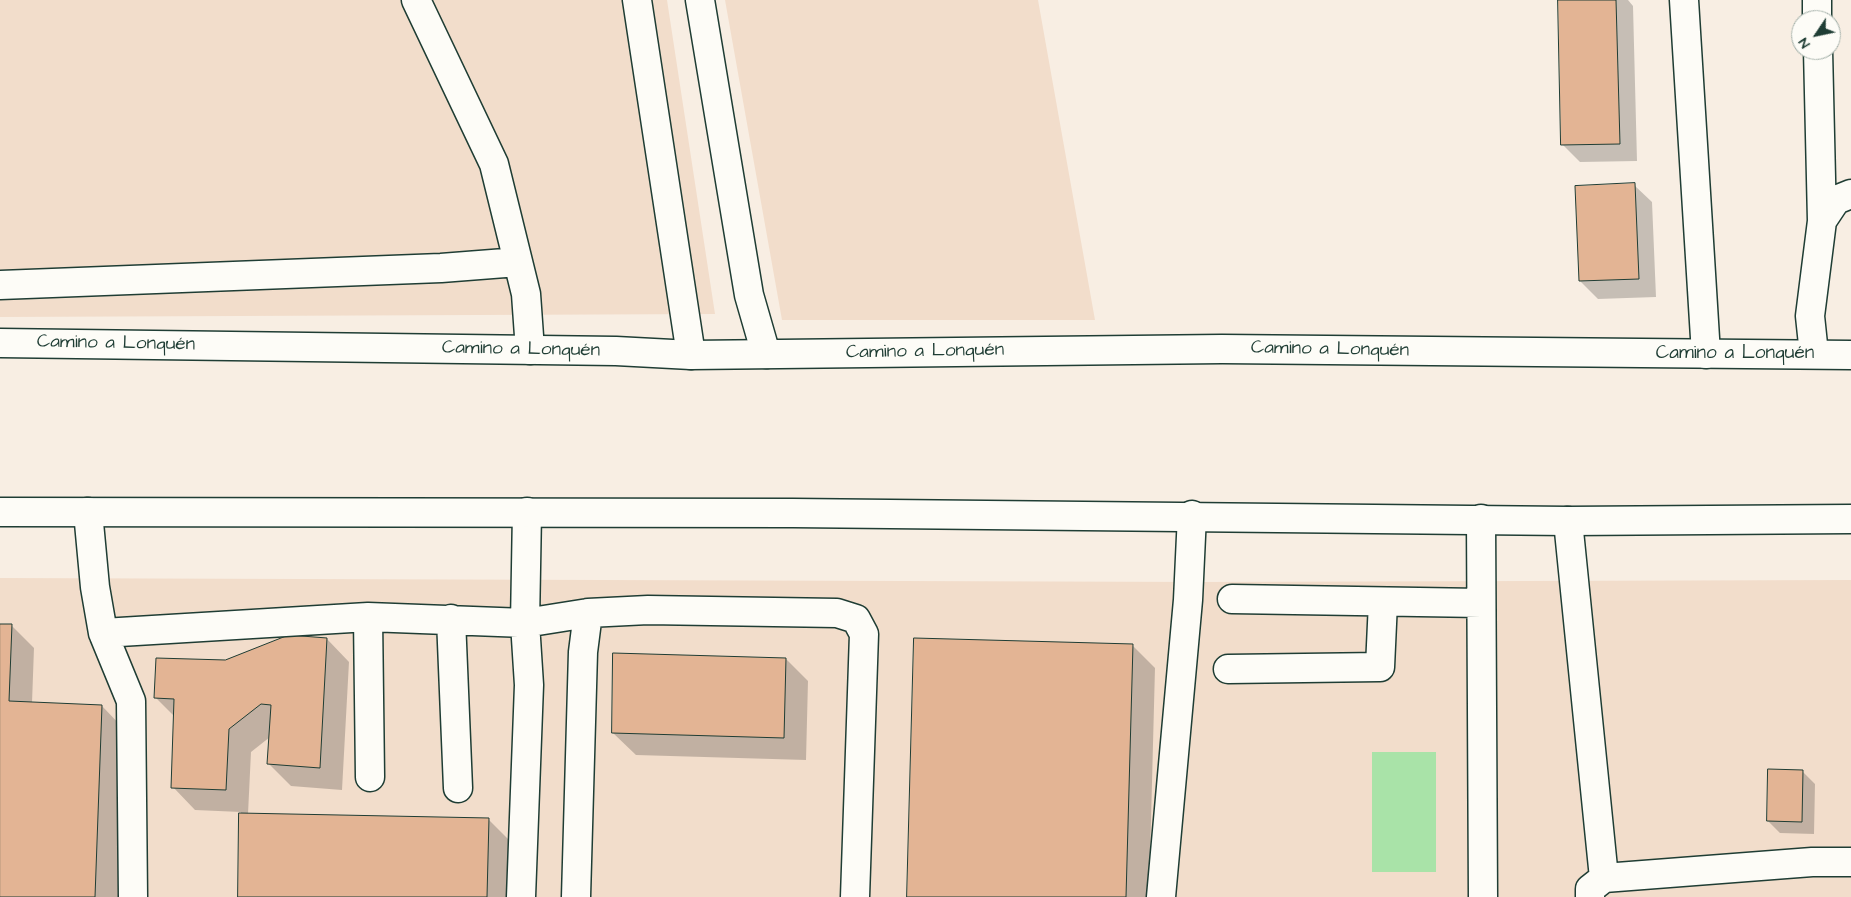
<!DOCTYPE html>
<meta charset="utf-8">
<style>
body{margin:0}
#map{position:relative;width:1851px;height:897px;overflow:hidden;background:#f8eee3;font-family:"Architects Daughter",sans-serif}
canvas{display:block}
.north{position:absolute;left:1791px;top:10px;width:50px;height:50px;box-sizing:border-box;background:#fdfcf7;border:1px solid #a4b0a9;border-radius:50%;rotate:236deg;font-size:14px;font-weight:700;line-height:20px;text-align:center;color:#1f3d34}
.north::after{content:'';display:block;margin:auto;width:18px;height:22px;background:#1f3d34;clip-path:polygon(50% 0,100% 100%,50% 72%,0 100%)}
</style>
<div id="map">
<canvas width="1851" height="897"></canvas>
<div class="north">N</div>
</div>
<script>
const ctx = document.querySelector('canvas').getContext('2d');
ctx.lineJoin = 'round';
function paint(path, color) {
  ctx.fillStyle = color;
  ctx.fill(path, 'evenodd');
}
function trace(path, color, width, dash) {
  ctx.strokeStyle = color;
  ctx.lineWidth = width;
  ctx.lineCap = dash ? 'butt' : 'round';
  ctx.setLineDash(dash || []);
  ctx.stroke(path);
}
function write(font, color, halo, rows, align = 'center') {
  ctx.font = font + ' "Architects Daughter",sans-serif';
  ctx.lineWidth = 4;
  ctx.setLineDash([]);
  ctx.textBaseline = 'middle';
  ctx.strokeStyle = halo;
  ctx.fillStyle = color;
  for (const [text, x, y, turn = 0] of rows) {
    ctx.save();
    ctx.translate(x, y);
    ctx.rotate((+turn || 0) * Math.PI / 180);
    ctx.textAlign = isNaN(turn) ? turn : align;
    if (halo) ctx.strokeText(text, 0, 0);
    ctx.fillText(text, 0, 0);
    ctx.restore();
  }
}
const built = new Path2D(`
 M0,0h667l48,314 -715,3z
 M725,0h313l57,320h-313z
 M0,578l1202,4 649,-2v317h-1851z`);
const green = new Path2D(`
 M1372,752h64v120h-64z`);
const shadow = new Path2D(`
 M1559,0h69l5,6 4,155 -57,1 -18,-18z
 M1634,185l18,17 4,95 -58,2 -18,-18z
 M0,625h11l23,23 -2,55 70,3 22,23 -6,168h-118z
 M327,639l22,23 -7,128 -51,-4 -22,-22 1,-27 -19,15 -3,62 240,5 23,23 -1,55h-271l2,-85 -46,-2 -22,-23 2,-70 -19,-19 69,-36z
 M1133,646l22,22 -6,229h-241z
 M786,659l22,22 -2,79 -170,-5 -23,-22z
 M1802,771l13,13 -1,50 -34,-1 -12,-12z`);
const building = new Path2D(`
 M1558,0h58l4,144 -59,1z
 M1635,183l4,96 -60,2 -4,-95z
 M0,624h12l-3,77 93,4 -7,192h-95z
 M289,635l38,3 -7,130 -53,-4 4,-59 -10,-1 -32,25 -3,61 -55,-2 3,-89 -20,-1 2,-40 69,2z
 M914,638l219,6 -7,253h-219z
 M613,653l173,5 -2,80 -172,-5z
 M1768,769l35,1 -1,52 -35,-1z
 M239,813l250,5 -2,79h-249z`);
const minor = new Path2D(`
 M416,0l78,164 32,130 4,56
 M637,0l54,355
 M700,0l49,295 17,59
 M1684,0l22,354
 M1817,0v20
 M1822,221l14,-21 15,-6
 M0,285l441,-17 77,-6
 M1814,354l-4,-38 12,-95 -4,-171
 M88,512l7,75 8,46 28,68 2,196
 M1481,519l2,378
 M1568,521l36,357
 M1232,599l249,4
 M368,617l2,160
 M451,619l7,169
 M103,633l265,-16 157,6 63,-10
 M1228,669l152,-2 3,-65
 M521,897l8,-212 -4,-62 2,-111
 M576,897l7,-245 5,-39 60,-3 189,3 19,6 8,15 -9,263
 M1161,897l27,-297 4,-85
 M1590,897v-8l14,-11 208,-16h39`);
const major = new Path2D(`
 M0,343l616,8 75,4 531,-6 629,6
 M0,512l793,1 775,8 283,-2`);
const streetNames = [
 ["Camino a Lonquén",116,344,1],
 ["Camino a Lonquén",521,350,1],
 ["Camino a Lonquén",1330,350,1],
 ["Camino a Lonquén",925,352,-1],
 ["Camino a Lonquén",1735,354]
];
paint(built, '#f2ddcb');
paint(green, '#a9e3a8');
paint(shadow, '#0003');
paint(building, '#e3b494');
trace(building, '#1f3d34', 1);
trace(minor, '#1f3d34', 31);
trace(major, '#1f3d34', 31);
trace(minor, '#fdfcf7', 28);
trace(major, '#fdfcf7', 28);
write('19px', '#1f3d34', '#fdfcf7', streetNames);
</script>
